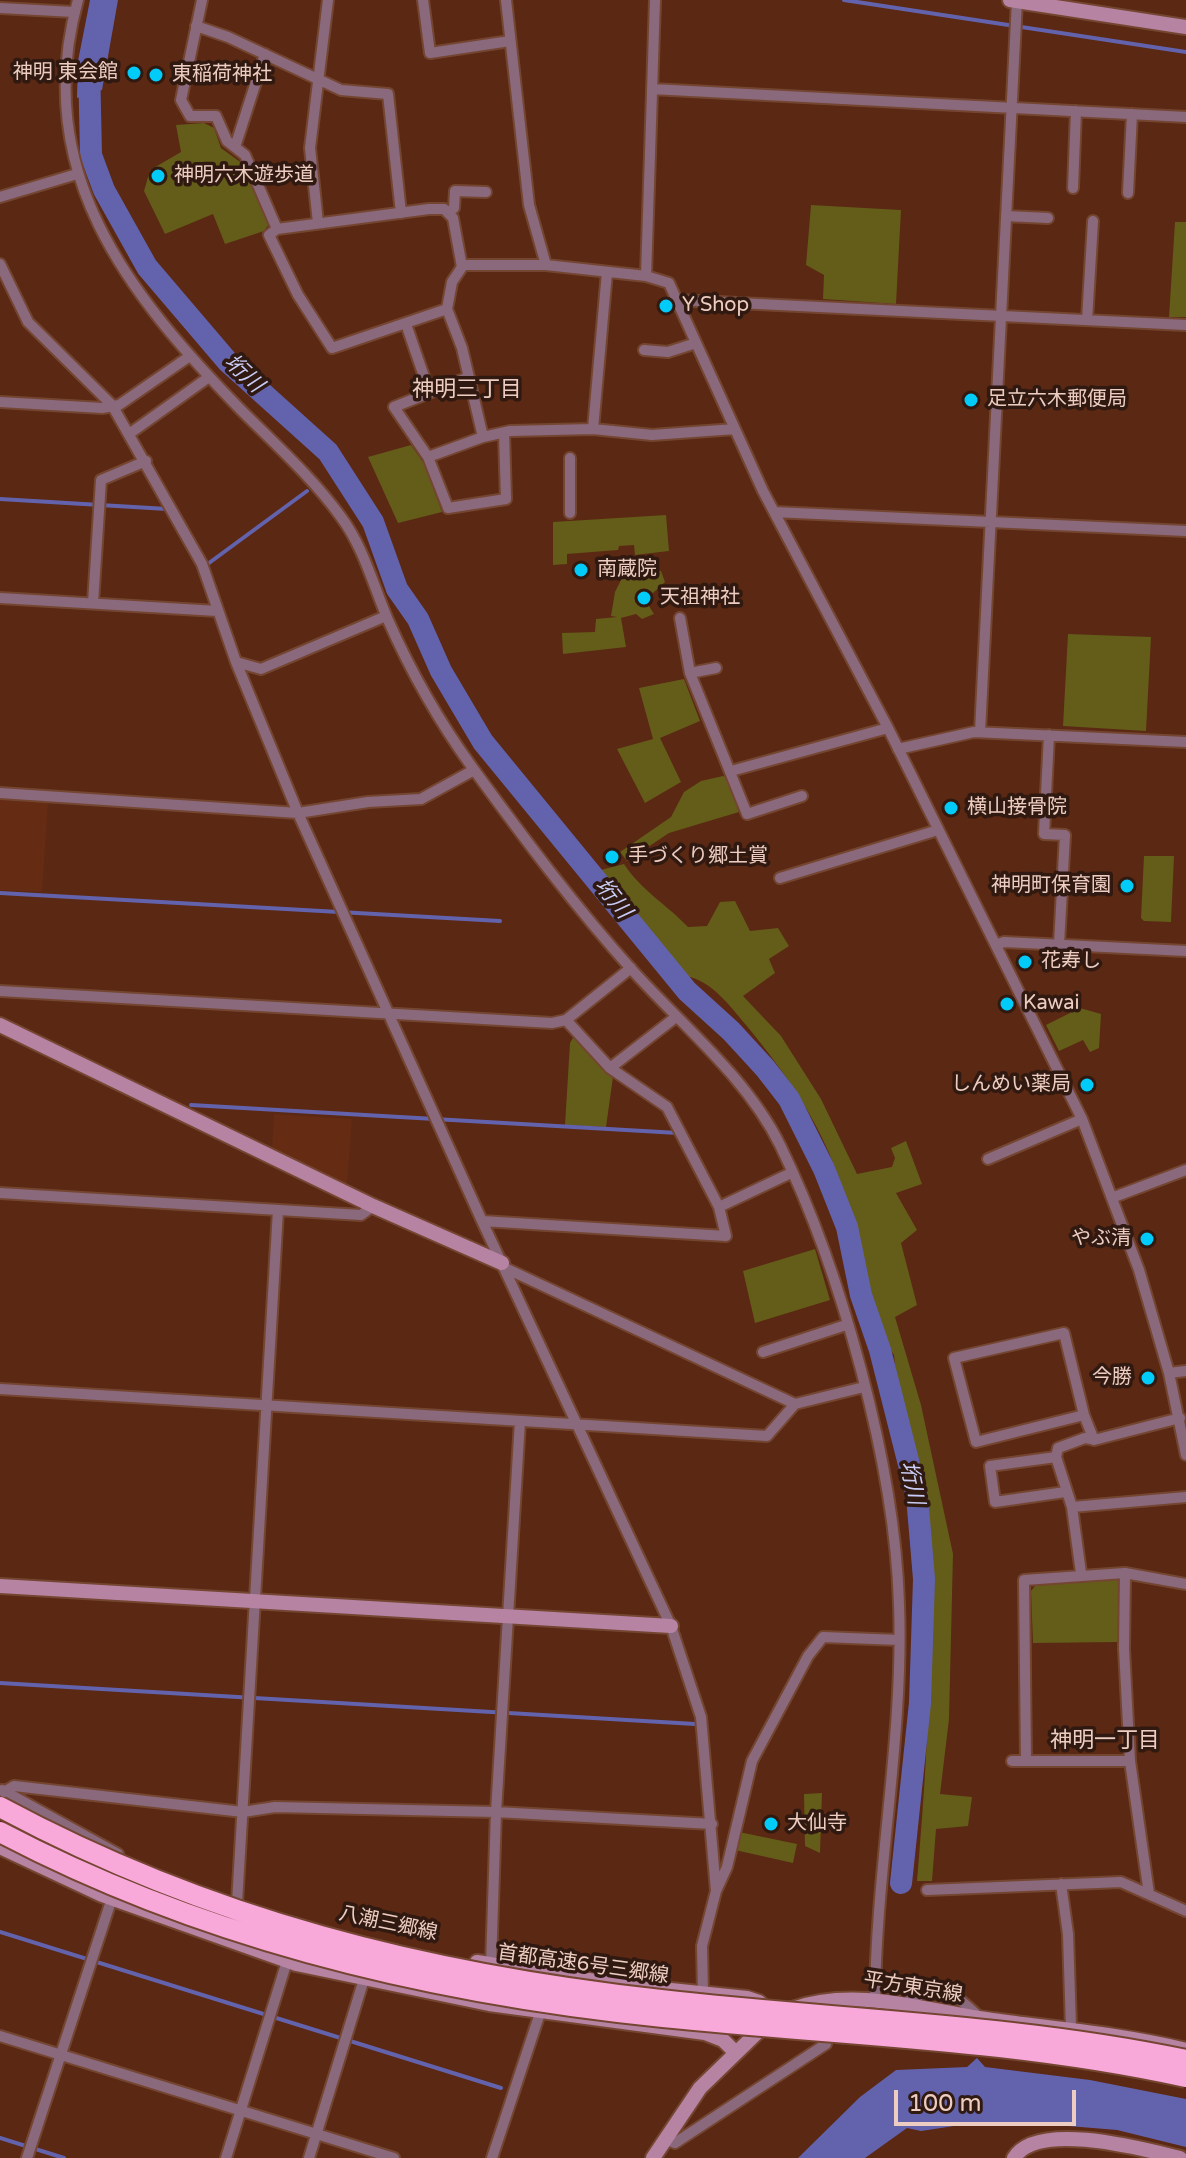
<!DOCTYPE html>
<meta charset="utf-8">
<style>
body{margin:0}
#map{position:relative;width:1186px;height:2158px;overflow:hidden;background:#5a2813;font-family:"Varela Round",sans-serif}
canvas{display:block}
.scale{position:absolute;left:894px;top:2090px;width:182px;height:36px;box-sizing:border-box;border:4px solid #edcdc1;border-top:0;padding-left:10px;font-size:24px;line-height:28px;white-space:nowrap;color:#edcdc1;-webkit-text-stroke:6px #301910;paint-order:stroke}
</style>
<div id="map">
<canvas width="1186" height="2158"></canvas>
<div class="scale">100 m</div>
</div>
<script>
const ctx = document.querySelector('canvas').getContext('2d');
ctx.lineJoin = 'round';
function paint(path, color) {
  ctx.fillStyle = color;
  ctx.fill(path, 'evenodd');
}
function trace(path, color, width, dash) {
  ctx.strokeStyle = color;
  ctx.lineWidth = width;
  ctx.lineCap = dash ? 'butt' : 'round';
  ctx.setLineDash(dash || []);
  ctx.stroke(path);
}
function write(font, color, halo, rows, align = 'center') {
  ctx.font = font + ' "Varela Round","Noto Sans JP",sans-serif';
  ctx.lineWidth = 7;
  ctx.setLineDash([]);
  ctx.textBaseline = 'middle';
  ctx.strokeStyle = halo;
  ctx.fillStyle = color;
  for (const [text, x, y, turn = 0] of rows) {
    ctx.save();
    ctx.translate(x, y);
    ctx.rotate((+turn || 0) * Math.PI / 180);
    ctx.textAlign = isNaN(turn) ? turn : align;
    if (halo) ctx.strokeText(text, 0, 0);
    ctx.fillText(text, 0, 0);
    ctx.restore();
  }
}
const built = new Path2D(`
 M0,800l48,3 -6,89 -42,-2z
 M274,1114l78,5 -5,66 -75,-37z`);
const green = new Path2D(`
 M204,123l10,5 7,20 22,16 27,59 -6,8 -39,13 -12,-30 -48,20 -21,-43 6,-21 31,-18 -5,-27z
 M811,205l90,5 -5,94 -73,-5 1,-24 -18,-10z
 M1175,222h11v95h-17z
 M411,445l14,20 17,47 -44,11 -30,-66z
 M666,515l3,36 -34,4 -1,-10 -15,1 -1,4 -51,4v10l-14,1v-43z
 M661,571l4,11 -12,11 -7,-3 -4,5 12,19 -12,5 -6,-5 -15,4 5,29 -63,7 -1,-21 33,-1 1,-13 21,-2 -6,-1 4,-24 9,-18z
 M1068,634l83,3 -5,94 -83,-5z
 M684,679l16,42 -40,17 21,44 -36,21 -28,-54 36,-10 -14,-51z
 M723,776l6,2 10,34 -70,21 -42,28 -7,-9 51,-35 13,-25 17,-11z
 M1144,856h30l-3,66 -27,-1 -3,-3z
 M624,864c17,26 42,40 64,63l19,-1 13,-24 15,-1 15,30 28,-3 11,18 -20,13 6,14 -32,23 38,40 40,63 36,75 35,-7 3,-9 -4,-10 15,-7 16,43 -26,9 21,37 -16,13 16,62 -22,12 26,88 32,149 -4,165 -9,75 32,3 -4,29 -32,3 -4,52h-15c10,-116 18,-243 7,-359 -5,-56 -25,-111 -30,-167l-14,-20c-16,-59 -27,-125 -51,-182 -20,-47 -51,-89 -83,-128 -17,-20 -34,-44 -60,-49l-85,-106z
 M1080,1008l21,6 -2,34 -9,4 -7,-12 -24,11 -13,-26z
 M574,1036l39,41 -7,50 -41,-2 5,-82z
 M815,1249l15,51 -75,23 -12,-52z
 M1115,1578l5,3 1,58 -4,3 -84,1 -2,-52 4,-5z
 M822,1793l-2,60 -15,-7 -1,-52z
 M739,1832l58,12 -4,19 -58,-13z`);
const water = new Path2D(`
 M90,0h28l-16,90 -25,8 1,-37z
 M977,2058l8,9 105,13 96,19v48l-69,-17 -73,-6 -90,2 -33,5 -14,-3 -42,30h-67l62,-61 36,-27 71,-3z`);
const stream = new Path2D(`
 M844,0l342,52
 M0,499l167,10
 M209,563l98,-72
 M0,893l500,28
 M191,1105l487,28
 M0,1683l695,41
 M0,1932l501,156
 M0,2138l64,20`);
const river = new Path2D(`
 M89,64l2,91 13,35 43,77 81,95 100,90 45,70 24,67 21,30 23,52 42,71 204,249 44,40 34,37 24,31 35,70 23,58 14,68 19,55 37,146 7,83 -4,124 -19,180`);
const street = new Path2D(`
 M78,0c-48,171 50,294 162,409 34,34 73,69 101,108 23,31 32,68 47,103 23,52 50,100 84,147 51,70 104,141 162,205 49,54 113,106 146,173 61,125 115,320 119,459 5,132 -23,264 -24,396
 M202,0l-21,100 9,16h26l11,25 18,14 32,74 152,-20h15l9,9 9,49 -10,15 -5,27 15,39 21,89
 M423,0l7,53 80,-12
 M506,0l23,205 17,60
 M0,8l74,4
 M196,26l32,11 113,53 47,4 13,119
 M652,89l534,28
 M235,147l30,-93
 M1073,188l3,-77
 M1128,193l4,-79
 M0,197l77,-23
 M448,213l6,-5 1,-17 31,1
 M1006,216l42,2
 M318,223l-8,-75 18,-148
 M277,229l-8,6 29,60 34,53 115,-39
 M0,264l28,58 84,83 90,159 34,98 62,151 184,408 189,405 30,91 15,174
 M462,265h84l100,11 23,7 94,208 125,237 194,391 57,151 30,103 17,82
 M646,276l9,-276
 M677,300l509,25
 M1087,320l6,-99
 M406,324l23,67
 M644,350l24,2 28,-9
 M469,377l-75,30 34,50 20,51 58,-9 -2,-66
 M0,402l102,6 17,-3 71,-49
 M593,429l59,6 83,-6
 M129,434l80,-57
 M428,457l55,-20 27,-6 83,-2 14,-157
 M570,458v55
 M774,512l412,19
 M0,598l217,13
 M93,603l8,-123 45,-19
 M680,618l10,55 57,141 55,-18
 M236,662l25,7 125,-53
 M690,673l26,-5
 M980,732l37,-731
 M1049,735l-5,99 21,1 -6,109
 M898,749l76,-17 212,10
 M731,771l157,-43
 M0,793l298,20 70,-11 53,-3 53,-29
 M780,878l158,-48
 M996,945l8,-3 182,9
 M0,991l552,32 14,-3 65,-52
 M610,1068l66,-51
 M988,1159l94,-40
 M0,1193l361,22 12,-9
 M1114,1197l72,-27
 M719,1207l72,-34
 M482,1221l244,15 -7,-29 -52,-100 -57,-39 -44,-48
 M503,1267l292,137 69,-17
 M763,1352l83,-27
 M1169,1373l17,-2
 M0,1389l767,47 28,-32
 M1084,1415l-20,-82 -110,25 22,84 108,-27 10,25 86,-22
 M1056,1457l-66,9 5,36 70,-10
 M1072,1507l114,-10
 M1081,1573l-9,-66 -16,-50 2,-9 27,-10 6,1
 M1012,1761h118
 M1026,1761l-2,-181 101,-7
 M2,1790l116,64
 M4,1792l10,-6 229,26 32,-5 221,5 216,12
 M1061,1884l7,50 3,94
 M927,1890l194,-8 65,29
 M1149,1894l-19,-133 -6,-112 1,-76 61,11
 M237,1903l41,-693
 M491,1965l5,-153 24,-391
 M703,1994l-1,-48 14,-55 11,-24 25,-106 56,-105 15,-19 76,3
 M904,2004c33,-23 49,-13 76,14
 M0,2036l394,122
 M665,2139l10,4 151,-99 2,-14
 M27,2158l85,-260
 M226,2158l61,-197
 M309,2158l55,-179
 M492,2158l48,-145`);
const secondary = new Path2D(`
 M1010,0l176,27
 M0,1025l373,181 129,57
 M0,1586l671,40
 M0,1847l102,48 194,69 193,40 216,29 18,7 11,11
 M477,1962l137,22 133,14 12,4 7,7
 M792,2009c66,-23 133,2 200,11 65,9 129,14 194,30
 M653,2158l47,-70 67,-65
 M1014,2158c23,-38 129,-9 166,0`);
const highwayBridge = new Path2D(`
 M0,1807c210,113 426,167 661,193 175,20 353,24 525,60
 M0,1832c205,108 434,162 663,185 174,18 351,22 523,60`);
const markers = [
 [134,73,8,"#01cbf9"],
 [156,75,8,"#01cbf9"],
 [158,176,8,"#01cbf9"],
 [666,306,8,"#01cbf9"],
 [971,400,8,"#01cbf9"],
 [581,570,8,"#01cbf9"],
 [644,598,8,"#01cbf9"],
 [951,808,8,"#01cbf9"],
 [612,857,8,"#01cbf9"],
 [1127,886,8,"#01cbf9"],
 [1025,962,8,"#01cbf9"],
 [1007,1004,8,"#01cbf9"],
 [1087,1085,8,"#01cbf9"],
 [1147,1239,8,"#01cbf9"],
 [1148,1378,8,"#01cbf9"],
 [771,1824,8,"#01cbf9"]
];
const poiNames = [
 ["神明 東会館",118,73,"right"],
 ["東稲荷神社",172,75],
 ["神明六木遊歩道",174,176],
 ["Y Shop",682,306],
 ["足立六木郵便局",987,400],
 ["南蔵院",597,570],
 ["天祖神社",660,598],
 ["横山接骨院",967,808],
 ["手づくり郷土賞",628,857],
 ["神明町保育園",1111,886,"right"],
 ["花寿し",1041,962],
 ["Kawai",1023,1004],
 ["しんめい薬局",1071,1085,"right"],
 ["やぶ清",1131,1239,"right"],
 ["今勝",1132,1378,"right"],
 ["大仙寺",787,1824]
];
const streetNames = [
 ["八潮三郷線",388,1924,12],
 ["首都高速6号三郷線",583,1965,8],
 ["平方東京線",913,1988,9]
];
const waterNames = [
 ["垳川",243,374,43],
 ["垳川",612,899,51],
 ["垳川",911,1483,78]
];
const neighbourhoodNames = [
 ["神明三丁目",467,390],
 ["神明一丁目",1105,1741]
];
paint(built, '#652b13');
paint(green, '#645c19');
paint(water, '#6363ad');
trace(stream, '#6363ad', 4);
trace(river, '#6363ad', 22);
trace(street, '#744632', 14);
trace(secondary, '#744632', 18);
trace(street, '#8a697d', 10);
trace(secondary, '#b783a3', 14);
trace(highwayBridge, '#744632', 24, []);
trace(highwayBridge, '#f9a8da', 20);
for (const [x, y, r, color] of markers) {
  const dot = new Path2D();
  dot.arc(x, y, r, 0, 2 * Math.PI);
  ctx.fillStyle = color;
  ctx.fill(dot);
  trace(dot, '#301910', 3);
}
write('20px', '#edcdc1', '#301910', poiNames, 'left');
write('20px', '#edcdc1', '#301910', streetNames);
write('italic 22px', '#c9ccf5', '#301910', waterNames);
write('22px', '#edcdc1', '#301910', neighbourhoodNames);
</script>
